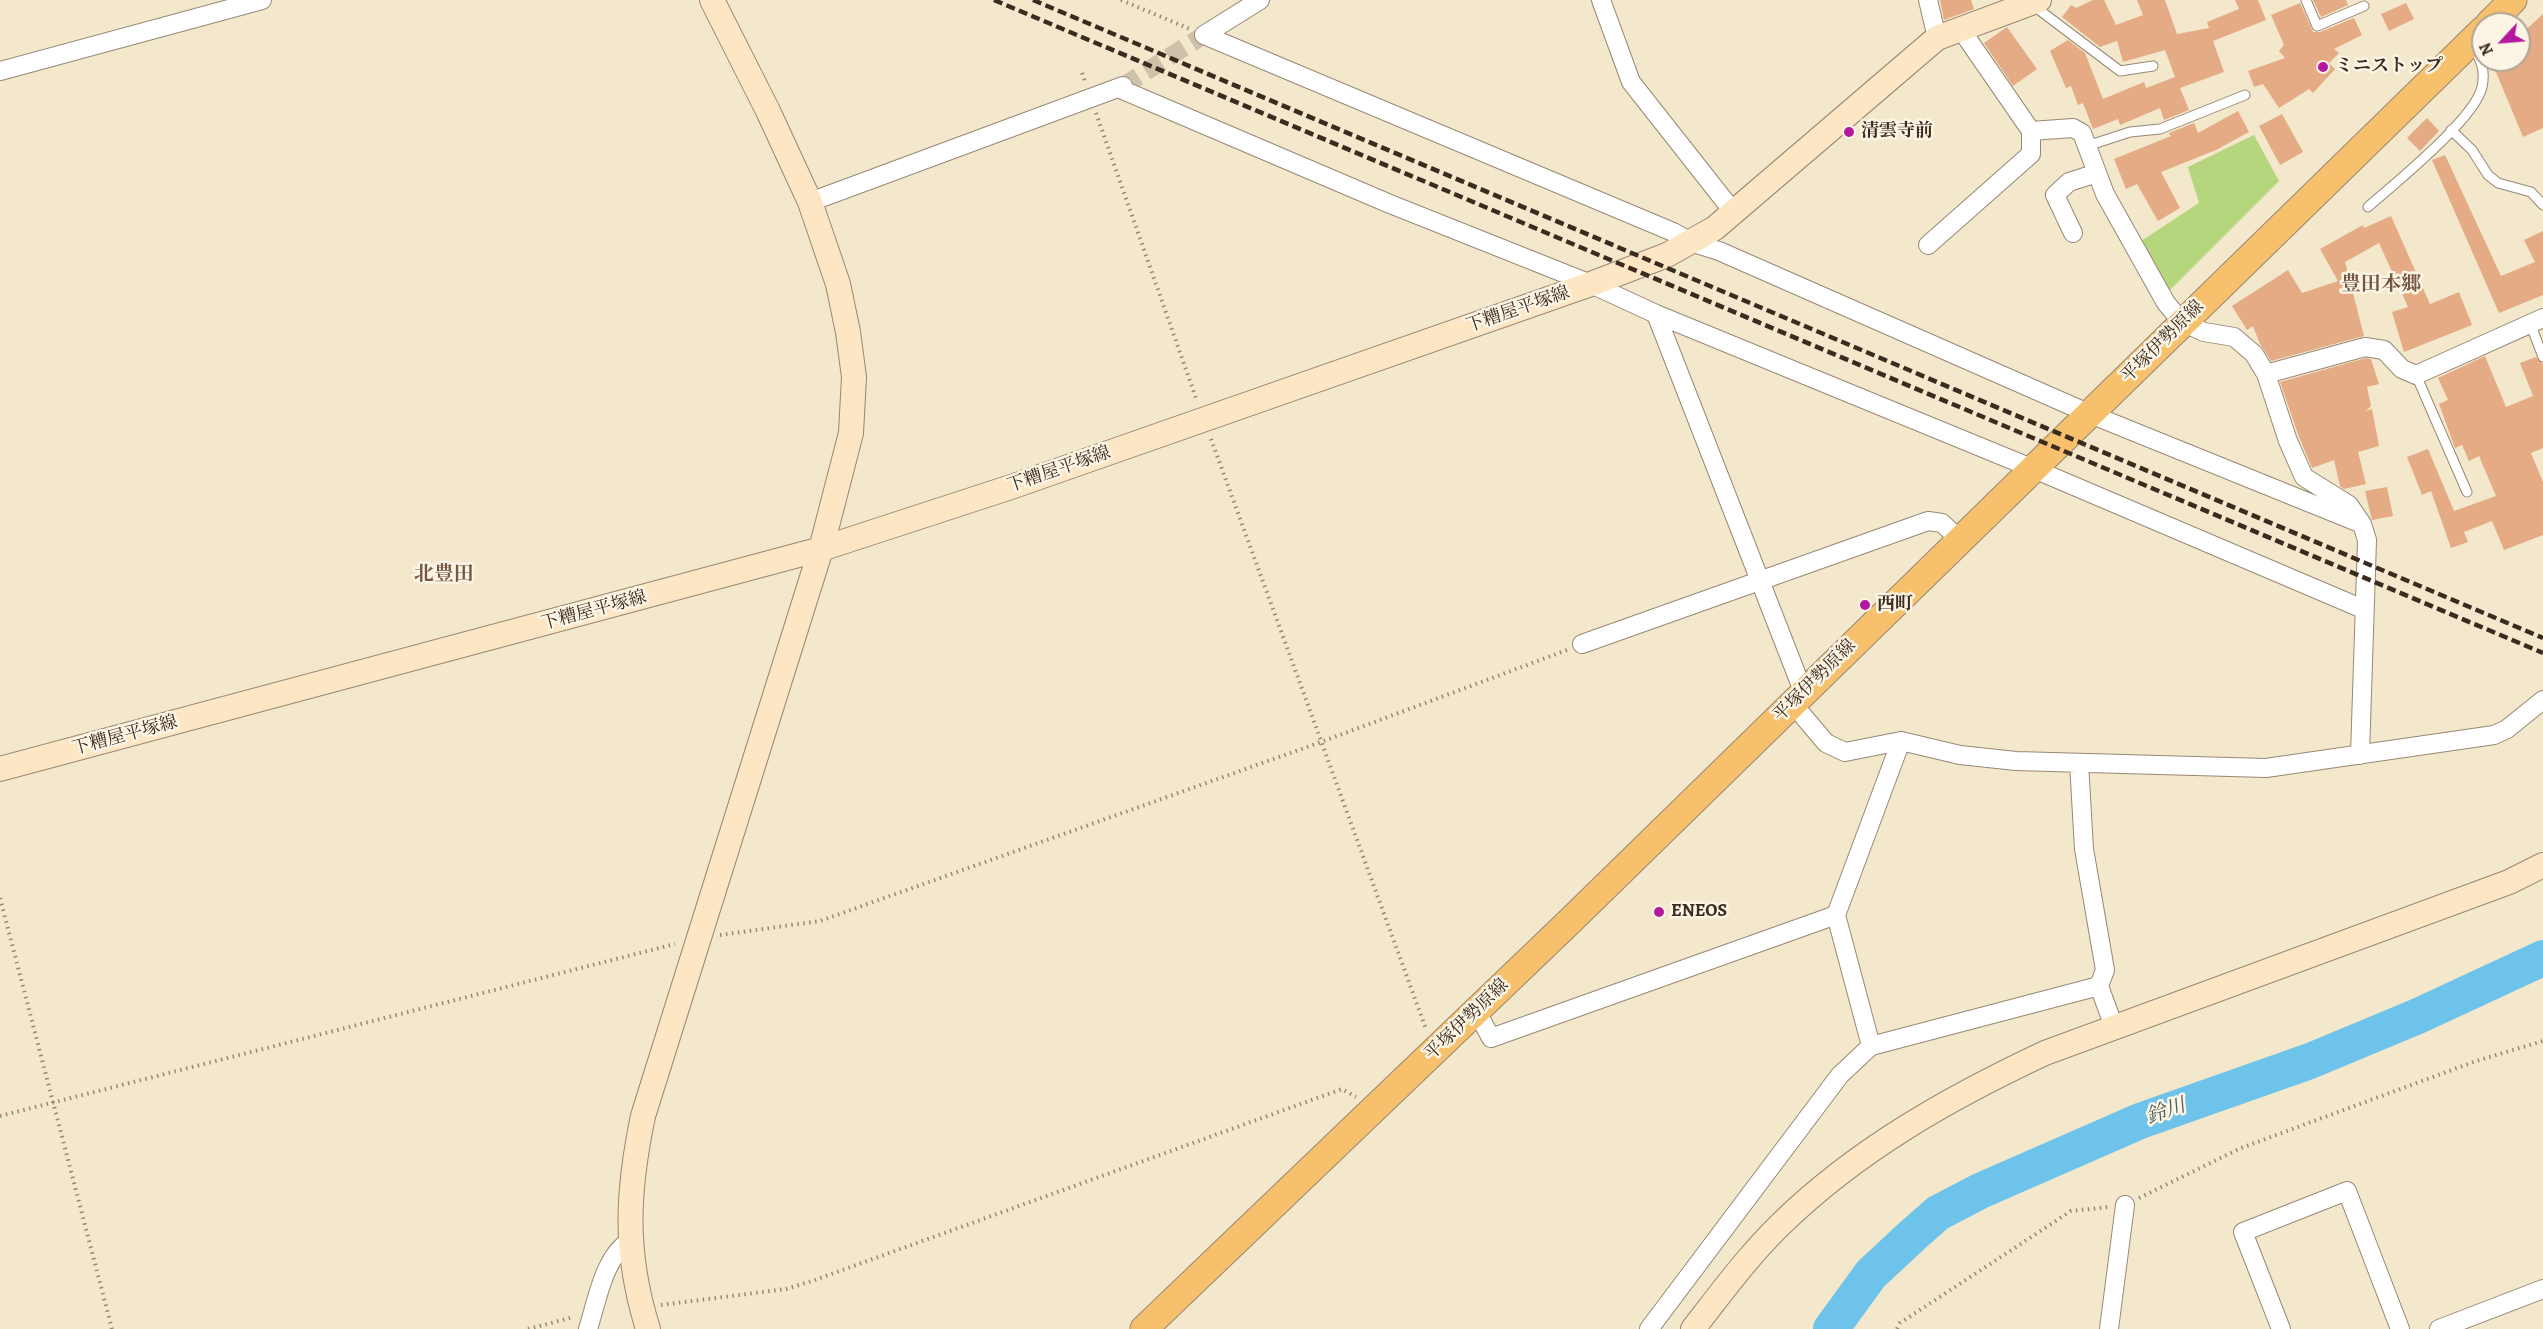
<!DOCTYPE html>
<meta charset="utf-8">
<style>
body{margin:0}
#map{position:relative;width:2543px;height:1329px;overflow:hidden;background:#f3e7cc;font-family:Alegreya,serif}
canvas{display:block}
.north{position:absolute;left:2471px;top:12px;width:60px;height:60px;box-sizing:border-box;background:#fcf5e5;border:2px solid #afa495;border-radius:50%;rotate:244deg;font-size:16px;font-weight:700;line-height:24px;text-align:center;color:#3b2a1e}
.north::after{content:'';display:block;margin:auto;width:21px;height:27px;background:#b5179e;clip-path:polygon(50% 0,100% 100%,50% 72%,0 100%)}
</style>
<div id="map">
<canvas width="2543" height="1329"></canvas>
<div class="north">N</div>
</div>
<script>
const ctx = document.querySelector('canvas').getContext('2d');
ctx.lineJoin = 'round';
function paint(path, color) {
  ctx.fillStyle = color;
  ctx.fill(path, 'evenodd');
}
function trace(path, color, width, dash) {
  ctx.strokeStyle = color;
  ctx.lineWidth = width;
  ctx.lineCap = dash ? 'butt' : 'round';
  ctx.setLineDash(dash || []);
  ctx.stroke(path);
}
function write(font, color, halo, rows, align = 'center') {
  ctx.font = font + ' Alegreya,"Noto Serif JP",serif';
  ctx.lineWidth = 5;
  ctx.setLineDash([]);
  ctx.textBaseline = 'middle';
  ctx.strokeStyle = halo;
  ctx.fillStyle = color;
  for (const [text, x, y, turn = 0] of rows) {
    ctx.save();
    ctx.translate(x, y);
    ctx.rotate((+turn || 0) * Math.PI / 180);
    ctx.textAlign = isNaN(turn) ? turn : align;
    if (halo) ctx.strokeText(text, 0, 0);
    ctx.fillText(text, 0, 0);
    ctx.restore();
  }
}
const green = new Path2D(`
 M2254,135l25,46 -111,111 -27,-51 58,-38 -11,-36z`);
const stream = new Path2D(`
 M1841,1329l1,-18`);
const river = new Path2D(`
 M1831,1329l40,-55 43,-40 24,-21 42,-22 160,-70 170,-60 108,-45 125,-58`);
const building = new Path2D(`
 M1940,0h31l3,9 -30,11z
 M2093,0h11l12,25 27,-10 -6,-15h28l12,34 32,-6 -2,-6 32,-13 -4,-9h23l8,20 -53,21 11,31 -44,16 9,22 -25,10 -4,-12 -40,17 -2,-6 -25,10 -10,-26 -5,2 -7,-19 -5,2 -16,-37 18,-11 17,13 18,46 41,-17 2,6 29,-11 -10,-27 -42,12 -6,-21 -17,6 -38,-30 9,-12 5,3z
 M2313,0h33l2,5 -27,12z
 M2300,3l13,29h7l34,-14 8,17 -28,14 5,4 -10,10 6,6 -22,24 -4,-4 -30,19 -16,-24 -9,3 -6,-16 37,-13 -6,-7 5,-6 -13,-30z
 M2406,3l8,16 -25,12 -8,-17z
 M2543,14v114l-20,9 -32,-77h28v-24z
 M2007,27l30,42 -24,17 -29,-43z
 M2238,111l11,21 -33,18 -55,22 19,36 -22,13 -21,-37 -11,5 -12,-30 57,-23 -2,-3 25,-10 4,10z
 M2282,114l21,38 -23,13 -21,-39z
 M2427,118l12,13 -19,20 -13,-13z
 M2445,155l56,121 34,-14 -11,-22 19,-9v64l-44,18 -67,-153z
 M2391,216l39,88 29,-12 13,33 -68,27 -12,-40 16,-5 -29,-64 -34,19 19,74 -93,25 -11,-17 -7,-18 -6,4 -15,-24 56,-36 14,23 36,-12 -18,-32 43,-24 1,3z
 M2485,356l21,51 27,-11 -13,-33 16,-6 7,7v84l-12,5 12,29v53l-39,15 -12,-29 -28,11 4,10 -17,6 -20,-57 -9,4 -15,-38 21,-8 26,62 42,-15 -17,-40 -10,5 -7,-16 -7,3 -16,-44 9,-4 -10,-22z
 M2366,358l5,1 8,25 -12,3 4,19 -5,5 6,-2 7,37 -21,6 8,32 -22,5 -4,-3 -6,-26 -22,8 -13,-31 -19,-55z
 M2387,487l6,29 -21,4 -7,-29z`);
const streetTunnel = new Path2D(`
 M1123,86l81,-51`);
const path = new Path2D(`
 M1121,0l69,29
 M1082,73l3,8
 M1096,113l101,288
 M1211,439l215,590
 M0,898l112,431
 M720,935l100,-14 501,-179 246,-92
 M0,1116l675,-172
 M2139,1198l102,-50 235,-87 67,-20
 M661,1305l125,-16 26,-8 530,-192 14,8
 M528,1329l46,-12
 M1897,1329l3,-6 171,-112 38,-4`);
const lane = new Path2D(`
 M2306,0l11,26 47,-20
 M2034,6l86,65 33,-5
 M2451,130l21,20 16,25 10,8 33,9 12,13
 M2087,146l43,-14 30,-3 85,-34
 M2368,207c26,-23 107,-88 114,-120 4,-18 -2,-28 -10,-43
 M2530,323l13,34
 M2416,375l51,117`);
const street = new Path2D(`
 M1601,0l30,82 104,132
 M1928,0l9,38
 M1962,31l69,100 42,-3 9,5 23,61 61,109 16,19 22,10 30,5 20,17 12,20 22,67 16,36 45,28 13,19 5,16 -7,215
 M1204,35l469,197 20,11 26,8 371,163 272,110
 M1204,35l56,-35
 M0,71l262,-71
 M1118,88l272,116 201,80 65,30 378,155 329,140
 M810,202l313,-116
 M2073,233l-18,-38 14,-13 28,-9
 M1928,245l103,-91v-23
 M1656,314l147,377
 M2266,374l99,-27 19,3 18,19 14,6 127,-57
 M1582,644l346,-123 14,2 19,18
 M1793,704l33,39 19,9 56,-11 59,14 56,6 250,7 228,-33 13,-6 36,-29
 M2079,763l5,86 21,121 -6,16
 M1476,1010l15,28 345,-123
 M1871,1046l-35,-131 65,-174
 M588,1329c9,-28 16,-73 42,-88
 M1649,1329l191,-254 31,-29 228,-60 15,41
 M2109,1329l16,-124
 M2281,1329l-38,-97 104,-41 53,138
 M2439,1329l104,-40`);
const secondary = new Path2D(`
 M0,769l821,-220 190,-62 580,-203 76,-29 48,-27 222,-190 102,-38
 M648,1329c-24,-77 -21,-136 -5,-213l178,-567 30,-116 3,-56 -6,-45 -10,-48 -28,-82 -42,-91 -56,-111
 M1693,1329c28,-36 55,-73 88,-105 76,-74 168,-126 264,-171l464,-171 34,-17`);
const primary = new Path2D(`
 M2489,24l24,-24
 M1144,1329l423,-405 916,-894`);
const rail = new Path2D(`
 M994,0l1549,653
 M1033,0l1510,638`);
const markers = [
 [2323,67,6,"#b5179e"],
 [1849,132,6,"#b5179e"],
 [1865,605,6,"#b5179e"],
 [1659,912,6,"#b5179e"]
];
const poiNames = [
 ["ミニストップ",2335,67],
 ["清雲寺前",1861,132],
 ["西町",1877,605],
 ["ENEOS",1671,912]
];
const streetNames = [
 ["下糟屋平塚線",1518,310,-19],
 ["平塚伊勢原線",2163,342,-45],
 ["下糟屋平塚線",1059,470,-19],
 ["下糟屋平塚線",594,611,-15],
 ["平塚伊勢原線",1815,681,-45],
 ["下糟屋平塚線",125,736,-15],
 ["平塚伊勢原線",1467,1020,-44]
];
const neighbourhoodNames = [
 ["豊田本郷",2381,285],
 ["北豊田",444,575]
];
const waterNames = [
 ["鈴川",2166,1112,-19]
];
paint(green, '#b5d67d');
trace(stream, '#6ec3ea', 6);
trace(river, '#6ec3ea', 36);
paint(building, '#e4ab85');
trace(streetTunnel, '#cec1a9', 18, [18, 9]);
trace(lane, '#978875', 11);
trace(street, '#978875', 20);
trace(secondary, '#978875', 26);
trace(primary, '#978875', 29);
trace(path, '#978875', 4, [1.5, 4.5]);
trace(lane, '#fff', 9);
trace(street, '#fff', 18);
trace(secondary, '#fce6c4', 24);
trace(primary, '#f7c06c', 27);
trace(rail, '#3b2a1e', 4.5, [9, 4.5]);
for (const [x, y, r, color] of markers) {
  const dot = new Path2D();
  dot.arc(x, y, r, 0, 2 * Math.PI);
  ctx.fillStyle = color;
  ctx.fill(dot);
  trace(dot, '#fcf5e5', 2);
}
write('bold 18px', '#3b2a1e', '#fcf5e5', poiNames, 'left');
write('18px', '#3b2a1e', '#fcf5e5', streetNames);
write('bold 20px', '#765742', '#fcf5e5', neighbourhoodNames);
write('italic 20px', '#4a585b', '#fcf5e5', waterNames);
</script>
